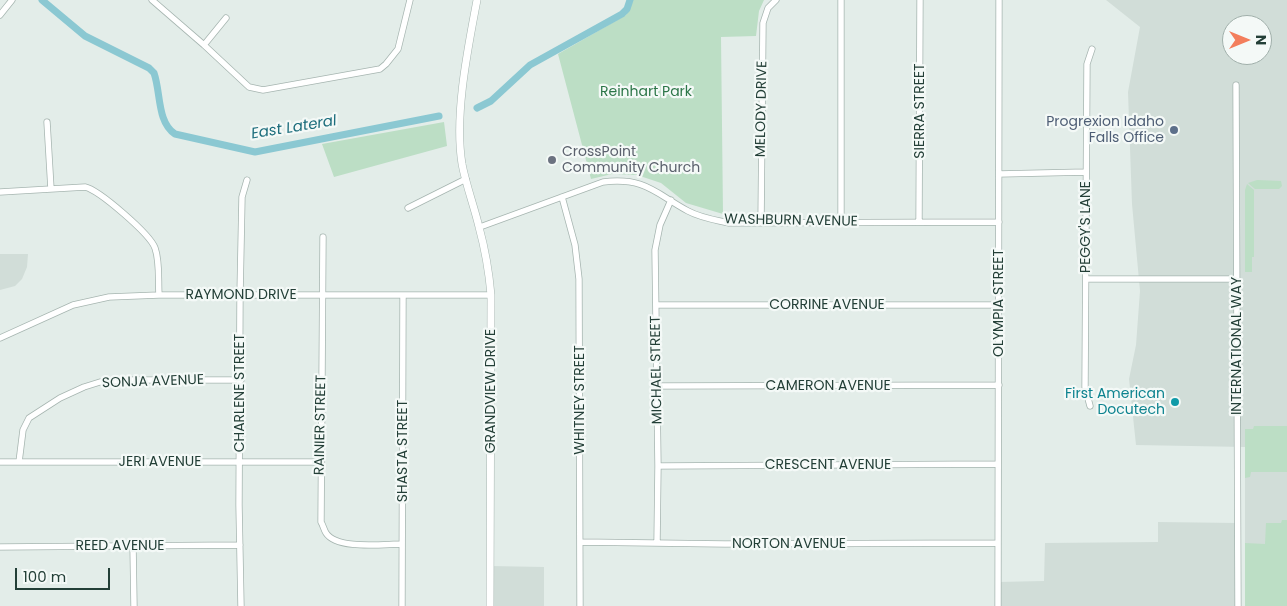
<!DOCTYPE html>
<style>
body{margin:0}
#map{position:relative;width:1287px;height:606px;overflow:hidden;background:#e3ede9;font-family:Poppins,sans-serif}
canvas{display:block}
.north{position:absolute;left:1222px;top:15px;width:50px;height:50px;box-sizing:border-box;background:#f4f9f7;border:1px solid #a0afaa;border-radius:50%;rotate:90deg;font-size:14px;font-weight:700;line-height:20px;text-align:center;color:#233f37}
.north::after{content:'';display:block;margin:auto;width:18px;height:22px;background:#f37e5c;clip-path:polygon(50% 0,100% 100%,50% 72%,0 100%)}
.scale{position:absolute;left:15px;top:568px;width:95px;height:22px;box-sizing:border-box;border:2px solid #233f37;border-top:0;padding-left:6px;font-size:15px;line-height:18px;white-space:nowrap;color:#233f37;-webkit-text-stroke:4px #f4f9f7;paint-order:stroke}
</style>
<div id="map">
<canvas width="1287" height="606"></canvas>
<div class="north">N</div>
<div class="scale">100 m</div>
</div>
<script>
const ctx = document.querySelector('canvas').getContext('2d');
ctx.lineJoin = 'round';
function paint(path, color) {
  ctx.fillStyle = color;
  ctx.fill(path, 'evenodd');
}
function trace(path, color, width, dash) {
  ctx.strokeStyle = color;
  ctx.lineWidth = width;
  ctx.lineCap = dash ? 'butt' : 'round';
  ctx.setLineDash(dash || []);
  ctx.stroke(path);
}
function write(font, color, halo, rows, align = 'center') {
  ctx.font = font + ' Poppins,sans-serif';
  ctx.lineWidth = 4.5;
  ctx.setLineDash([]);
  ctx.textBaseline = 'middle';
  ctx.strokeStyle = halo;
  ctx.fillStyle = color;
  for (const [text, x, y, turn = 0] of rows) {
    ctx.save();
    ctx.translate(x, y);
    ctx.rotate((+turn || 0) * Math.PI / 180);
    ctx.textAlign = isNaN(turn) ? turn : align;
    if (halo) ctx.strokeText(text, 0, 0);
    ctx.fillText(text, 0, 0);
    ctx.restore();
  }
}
const built = new Path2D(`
 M1106,0h181v606h-42v-159l-109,-2 -7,-66 7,-34 4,-54 -8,-87 -4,-112 12,-65zM1232,25h30v30h-30z
 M0,254h28l-1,13 -5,12 -7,7 -15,4z
 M1158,522l79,1 1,83h-240v-24l46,-1 1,-38 113,-1z
 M490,566l54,1v39h-54z`);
const green = new Path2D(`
 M633,0h131l-5,11 -3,25 -35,1 2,177 -37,-11 -25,-20 -24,-8 -25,-1 -21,5 -33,-125 68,-39z
 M444,122l3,24 -113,31 -12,-33z
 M1257,180l24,1 1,5 -3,3h-24l-7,-6z
 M1247,184l7,6v67h-2v15h-7v-82z
 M1254,426h33v46h-36l-1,5 -5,1v-49h8z
 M1282,520h5v86h-42v-63l20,1 1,-21h15z`);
const canal = new Path2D(`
 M42,0l43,36 64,32 5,5c7,20 3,49 21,61l80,18 184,-36
 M477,108l14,-7 39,-36 92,-51 5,-5 3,-9`);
const minor = new Path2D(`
 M152,0l52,45 45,42 14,3 117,-21 6,-5 12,-15 12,-49
 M841,0v222
 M0,15l12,-15
 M204,45l22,-27
 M1236,85l2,521
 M47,122l4,67
 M999,174l87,-2
 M0,192l85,-5c14,3 65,47 70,61 5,14 3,32 4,47
 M562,197l13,48 4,34 1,327
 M408,208l58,-29
 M761,222l2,-199 5,-15 8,-8
 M919,222l1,-222
 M480,227l123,-45c42,-5 52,11 85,29 13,7 28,9 41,12l270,-1
 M323,237l-2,285c2,3 3,8 5,11 11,17 57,11 76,11
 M1086,279h151
 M656,305h343
 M0,338l73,-33 36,-8 50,-2h332
 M657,386l342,-1
 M1090,406l-5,-19 2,-323 5,-15
 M0,462h321
 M19,462l4,-32 6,-12 31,-20 24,-11 16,-5 32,-2h109
 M658,466l340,-2
 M580,542l145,2 273,-1
 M657,543l1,-77 -3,-216 5,-25 11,-25
 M133,546l1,60
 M0,547l240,-2
 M241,606l-2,-101 1,-210 2,-98 5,-17
 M402,606l1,-311
 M998,606l1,-606`);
const tertiary = new Path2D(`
 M477,0c-9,48 -23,115 -15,164 4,21 12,42 17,63 6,22 10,45 12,68l-1,311`);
const markers = [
 [1174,130,5,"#5c6f8a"],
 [552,160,5,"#6b7280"],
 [1175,402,5,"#0f9aa8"]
];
const parkNames = [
 ["Reinhart Park",646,92]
];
const streetNames = [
 ["MELODY DRIVE",762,109,-89],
 ["SIERRA STREET",920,111,-90],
 ["WASHBURN AVENUE",791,221,1],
 ["PEGGY'S LANE",1086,227,-90],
 ["RAYMOND DRIVE",241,295],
 ["OLYMPIA STREET",999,303,-90],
 ["CORRINE AVENUE",827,305],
 ["INTERNATIONAL WAY",1237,346,-90],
 ["MICHAEL STREET",657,370,-91],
 ["SONJA AVENUE",153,382,-2],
 ["CAMERON AVENUE",828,386],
 ["GRANDVIEW DRIVE",491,391,-90],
 ["CHARLENE STREET",240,393,-90],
 ["WHITNEY STREET",580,400,-90],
 ["RAINIER STREET",321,425,-89],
 ["SHASTA STREET",403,451,-90],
 ["JERI AVENUE",160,462],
 ["CRESCENT AVENUE",828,465],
 ["NORTON AVENUE",789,544],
 ["REED AVENUE",120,546]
];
const serviceNames = [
 ["Progrexion Idaho",1164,122],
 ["Falls Office",1164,138]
];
const worshipNames = [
 ["CrossPoint",562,152],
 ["Community Church",562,168]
];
const cultureNames = [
 ["First American",1165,394],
 ["Docutech",1165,410]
];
const waterNames = [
 ["East Lateral",294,128,-9]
];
paint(built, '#d1ddd8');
paint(green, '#bcdec5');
trace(canal, '#8bc8d2', 7);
trace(minor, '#a6b5b0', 7);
trace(tertiary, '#a6b5b0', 8);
trace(minor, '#fff', 5.5);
trace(tertiary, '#fff', 7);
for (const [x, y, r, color] of markers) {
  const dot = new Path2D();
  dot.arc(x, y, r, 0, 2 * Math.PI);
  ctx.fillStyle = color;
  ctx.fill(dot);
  trace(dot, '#f4f9f7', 2);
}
write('14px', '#2c7648', '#f4f9f7', parkNames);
write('14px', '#233f37', '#f4f9f7', streetNames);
write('14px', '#4e5e75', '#f4f9f7', serviceNames, 'right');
write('14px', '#5b616d', '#f4f9f7', worshipNames, 'left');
write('14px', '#0d838f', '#f4f9f7', cultureNames, 'right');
write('italic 15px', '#1c6d7c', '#f4f9f7', waterNames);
</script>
